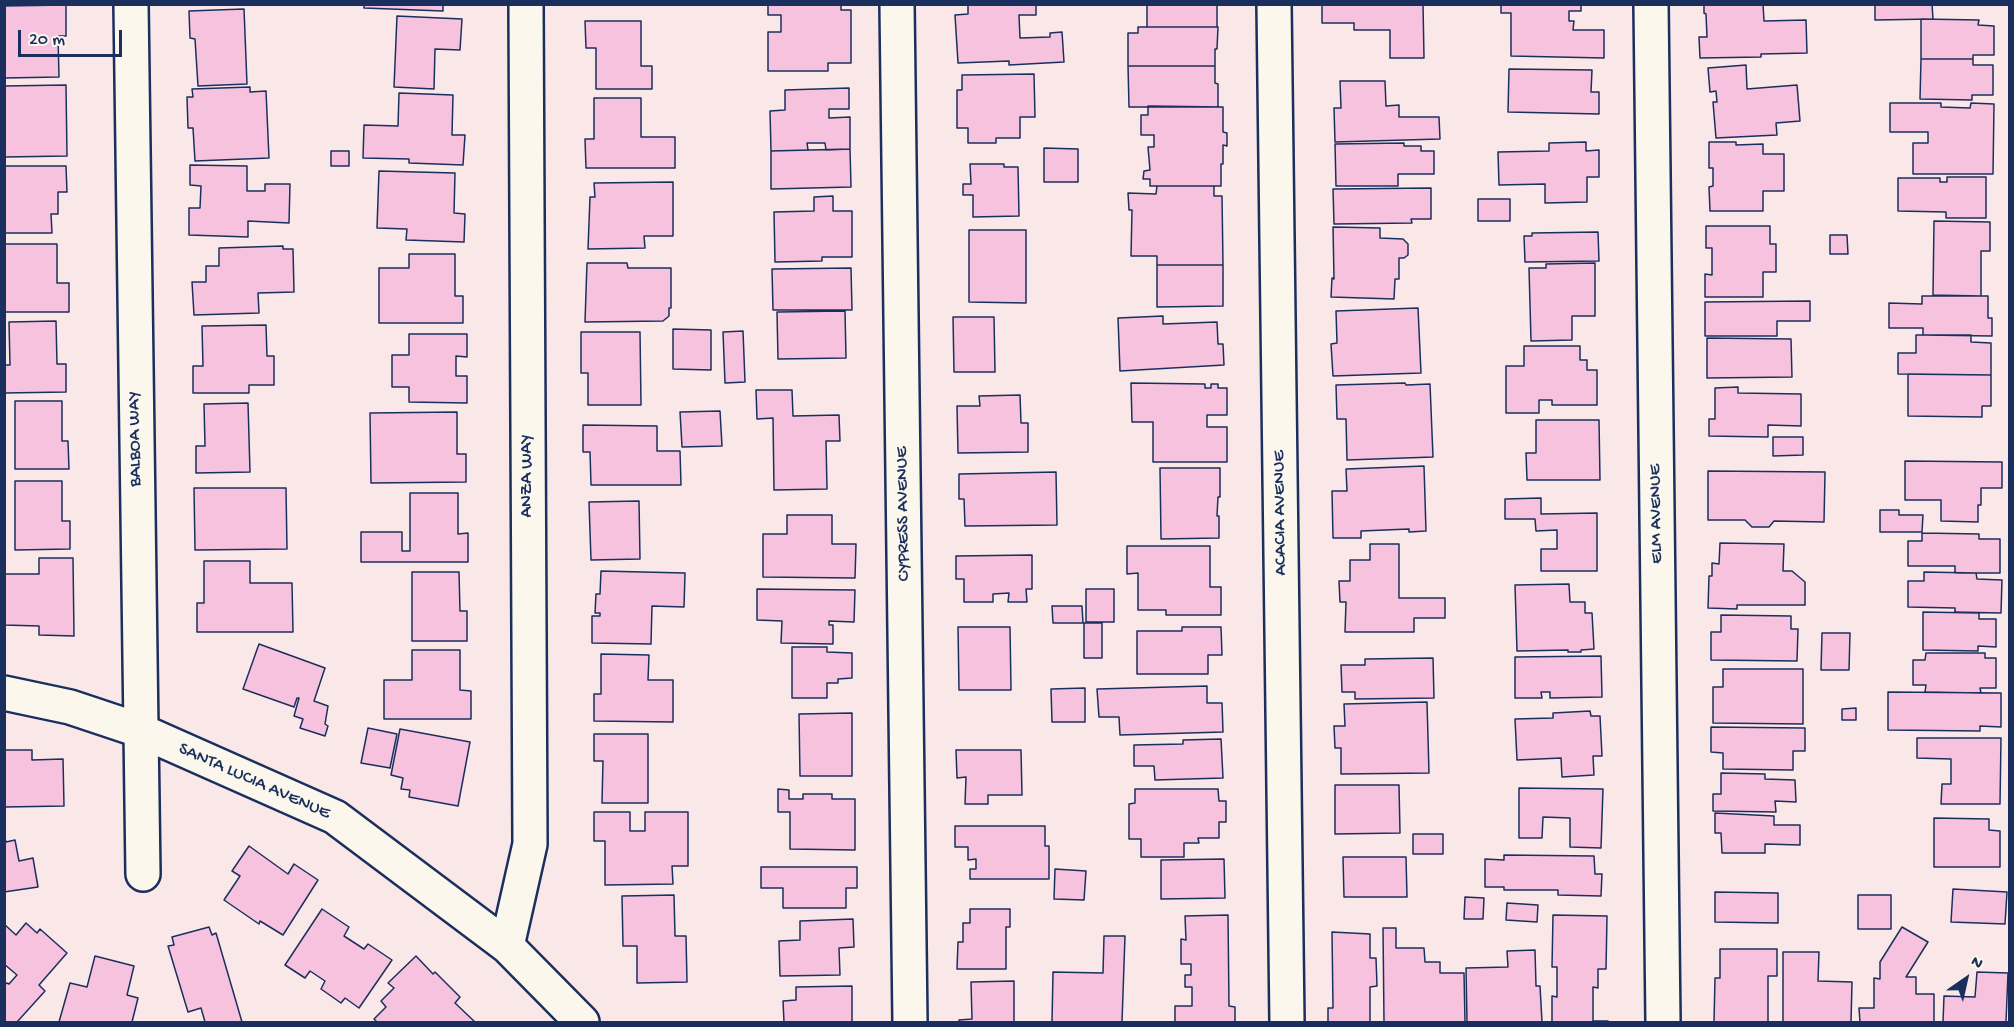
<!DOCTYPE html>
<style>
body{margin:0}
#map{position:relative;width:2014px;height:1027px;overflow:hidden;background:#fae7e8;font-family:"Gochi Hand",sans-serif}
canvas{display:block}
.frame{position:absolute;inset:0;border:6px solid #1b2f5e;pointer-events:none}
.north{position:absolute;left:1936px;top:949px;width:60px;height:60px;-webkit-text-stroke:4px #fbf7ec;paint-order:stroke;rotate:34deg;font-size:16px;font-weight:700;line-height:24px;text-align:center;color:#1b2f5e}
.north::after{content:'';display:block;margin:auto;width:21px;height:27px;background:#1b2f5e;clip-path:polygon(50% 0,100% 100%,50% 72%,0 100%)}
.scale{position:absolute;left:18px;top:30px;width:104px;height:27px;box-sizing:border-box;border:3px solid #1b2f5e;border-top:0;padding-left:8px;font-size:18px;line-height:21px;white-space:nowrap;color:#1b2f5e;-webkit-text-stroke:4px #fbf7ec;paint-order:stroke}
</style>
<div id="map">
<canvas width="2014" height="1027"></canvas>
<div class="frame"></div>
<div class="north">N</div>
<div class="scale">20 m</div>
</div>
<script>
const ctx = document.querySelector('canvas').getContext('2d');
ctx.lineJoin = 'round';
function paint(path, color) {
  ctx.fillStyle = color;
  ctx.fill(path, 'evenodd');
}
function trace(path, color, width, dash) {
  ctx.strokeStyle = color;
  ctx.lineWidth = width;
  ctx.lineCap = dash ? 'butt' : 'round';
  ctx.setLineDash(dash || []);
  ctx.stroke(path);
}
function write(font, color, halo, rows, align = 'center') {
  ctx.font = font + ' "Gochi Hand",sans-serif';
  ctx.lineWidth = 6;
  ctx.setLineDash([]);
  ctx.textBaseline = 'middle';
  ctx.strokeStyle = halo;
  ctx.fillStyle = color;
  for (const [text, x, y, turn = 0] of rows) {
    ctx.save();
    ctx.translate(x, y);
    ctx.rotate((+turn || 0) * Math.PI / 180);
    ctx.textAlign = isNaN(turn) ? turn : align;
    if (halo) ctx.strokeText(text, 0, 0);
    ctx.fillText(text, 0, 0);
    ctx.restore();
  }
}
const building = new Path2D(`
 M364,4h79v7l-79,-3z
 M768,4h73v6h10v53h-23v8h-60v-39h13v-17h-13z
 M968,4h68v11h-17l1,23 30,-1v-4l12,-1 2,30 -55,3v-4l-51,2 -3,-48 13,-1z
 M1147,4h70v23h-70z
 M1322,4h101l1,54h-34v-28h-36v-7h-32z
 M1501,4h80v7h-12v10h5l-1,9h31v28l-93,-2v-43h-10z
 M1704,4h59l1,17 42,-1 1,33 -46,1v3l-61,1 -1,-21h8l-1,-23 -2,-1z
 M1875,4h57l1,15 -58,1z
 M66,5v31h-8l1,41 -55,1v-72z
 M244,9l3,75 -49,2 -3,-47 -5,-1 -1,-27z
 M397,16l65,3 -2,31 -25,-1 -1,40 -40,-2z
 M1921,19l58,1 -1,5 16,1v29h-21v4h-52z
 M585,21h56v45h11v23h-56v-41h-10z
 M1138,27h80l-1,22h-2v17h-87v-33h10z
 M1921,59h52v6h20v30h-21v5l-52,-1z
 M1746,65l1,24 50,-4 3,36 -24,2 1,12 -61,3 -3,-36h4l-1,-11 -6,1 -2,-24z
 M1128,66h87v17l3,1v23h-89z
 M1509,69l83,1 -1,22h8v22l-91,-2z
 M1034,74l1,43h-15v21h-24v5h-28v-15h-11v-38h5v-15z
 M1340,81h45l1,25 13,-1v12h40l1,22 -105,3 -1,-34h7z
 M66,85l1,71 -63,1v-71z
 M250,87v5l16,-1 3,67 -74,3 -2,-33h-5l-1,-31h6l-1,-8z
 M849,88v21h-20v9l21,-1v32l-24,1 -1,-7h-18l1,7 -37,1 -1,-40 15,-1v-20z
 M399,93l54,2 -1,40h13l-2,30 -54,-2v-4l-46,-1 1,-33 34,1z
 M594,98h47v39h34v31h-89l-1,-29h9z
 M1890,103h51v4l29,1 1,-5 23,1 -1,70h-80v-31h15v-11h-38z
 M1148,106l75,1v25l4,1v13l-4,-1v19h-2v22h-71v-7h-7l1,-8 6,-1 -2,-23h6v-12h-13v-20h7z
 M1586,142v9l13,-1v27h-12v25l-42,1v-19l-46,1 -1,-33 51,-1v-8z
 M1709,142h27v3l27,-1v10h21v37h-21v20h-53l-1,-24 4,-1v-18h-4z
 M1404,143v3h17v5h13v23h-36v12h-62l-1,-42z
 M1044,148l34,1v33h-34z
 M850,149l1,38 -80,2v-38z
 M331,151h18v15h-18z
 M970,164h34v3h14l1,49 -46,1v-22h-10v-11h8z
 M190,165l57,1v25h18v-7h25l-1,39 -41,-2v16l-59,-2v-27h11l1,-22 -11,-1z
 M4,166h62l1,26h-9v22h-7l1,19h-48z
 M379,171l76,2 -1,40 11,1 -1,28 -58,-2 1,-11 -30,-1z
 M1947,177h39v41h-40v-6l-48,-1v-33h42v4h7z
 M673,182v54h-29l1,12 -57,1 2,-52h5l-1,-14z
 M1157,186h57v10h8l1,69h-66v-9h-26l1,-46h-3l-1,-17 28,1z
 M1431,188v31h-20l1,4 -78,1 -1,-35z
 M833,196v15h19v46h-30v4l-47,1 -1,-50 40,-1v-14z
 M1478,199h32v22h-32z
 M1934,221l56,1v29h-9v45l-48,-1z
 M1706,226h64v18h6v28h-13v25h-58v-23l7,1v-27h-6z
 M1333,227l47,1v10l23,1 5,5v11l-4,3h-5v21h-4l-1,20 -63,-2 1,-19 2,1z
 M969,230h57v73l-57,-1z
 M1598,232l1,29 -74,1 -1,-26h8v-3z
 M1830,235h17l1,19h-18z
 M4,244h53v39h12v29h-65z
 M283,246v3h10l1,43 -36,1 1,20 -65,2 -2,-33h14v-16h13v-18z
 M409,254h46v42h8v27h-84v-55h30z
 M587,263h40l1,5h43v40h-2v8l-6,5 -78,1z
 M1595,263v53h-23v24l-41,1 -2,-73h17v-4z
 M1157,265h66v41l-66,1z
 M851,268l1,42h-79l-1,-41z
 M1922,296h66v22h4v18l-69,-1v-7h-34v-25l33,1z
 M1810,301v20h-33v15h-72v-34z
 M1418,308l3,65 -88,3 -2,-32 6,-1 -1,-32z
 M845,311l1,47 -68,1 -1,-47z
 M1163,316v8l54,-2 1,22h5l1,21 -104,6 -2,-53z
 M953,317h41l1,55h-41z
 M56,321l1,43h9v28l-62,1v-28h6l-1,-43z
 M266,325l1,31h7v29h-25v8h-56v-27h10l-1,-40z
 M673,329l38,1v40l-38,-1z
 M743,331l2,51 -20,1 -2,-51z
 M581,332h59l1,73h-53v-32h-7z
 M409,334h58v23l-11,-1v20h11v27l-58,-1v-15h-17v-32h17z
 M1916,335h55v7l20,1v32l-93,-1v-21h18z
 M1707,338l84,1 1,38 -85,1z
 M1524,346h56v14h7v10h10v35h-45v-5h-13v13h-33v-47h18z
 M1908,374l83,1v31h-9v11l-74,-1z
 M1131,383l74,1v4h6v-4h7v4h9v27h-20v12h20v35h-74v-40h-21z
 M1405,383l1,2 24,-1 3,73 -86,3 -1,-41h-9l-1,-34z
 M1738,387v6l63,1v32l-33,-1v12l-59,-1v-17h6v-31z
 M756,390h36l1,26 46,-1 1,26h-14l1,48 -53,1 -1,-72 -16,1z
 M1020,395l1,28h7v29l-70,1 -1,-47h23l-1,-10z
 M15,401h47v40h6l1,28h-54z
 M248,403l2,69 -54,1v-27h9l-1,-42z
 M720,411l2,35 -40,1 -2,-35z
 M457,412v42h9v28l-95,1 -1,-70z
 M1536,420h63l1,60h-73l-1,-27h10z
 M583,425l74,1v25h23l1,34h-90l-1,-33h-7z
 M1773,437h30v18l-30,1z
 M1905,461l97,1v26h-21v17h-3v17l-37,-1v-21h-36z
 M1424,466l2,65 -17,1v-3l-48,2v7h-28l-1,-47h15l-1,-22z
 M1160,468h60v29h-2l-1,19h2v22l-58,1z
 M1708,471l117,1 -1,50 -50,-1 -5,6h-17l-7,-7h-37z
 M1056,472l1,53 -92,1 -1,-27h-5v-25z
 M15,481h47v40h8v28l-55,1z
 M194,488h92l1,61 -92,1z
 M410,493h48v41l10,-1v29h-107v-30h41v19h8z
 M1541,498v16l56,-1v58h-56v-22h16v-19l-21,1 -1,-12h-30v-20z
 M639,501l1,58 -49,1 -2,-58z
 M1880,510h19v5h24l-1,17h-42z
 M787,515h45v29h24l-1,34 -92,-1v-43h24z
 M1922,533l57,1v5h21v34h-45v-7h-47v-25h14z
 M1720,543l64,1 -1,27h9l13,11v23h-68v4l-29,-1 1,-32h3v-13l7,1z
 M1370,544h29v54h46v20h-31v14h-69l1,-30h-6l-1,-21h11v-21h20z
 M1127,546h83v41h11v28h-55v-5h-28v-37l-11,1z
 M1032,555v34h-6l1,13h-19l1,-9 -16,1v8h-29v-23h-8v-23z
 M39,558h34l1,78 -35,-1v-9l-35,-1v-51h35z
 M204,561h46v22h42l1,49h-96v-29h7z
 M601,571l84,2 -1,34 -32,-1 -1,38 -59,-1v-27h8v-3h-5l1,-19h4z
 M412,572h47l1,39h7v30h-55z
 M1924,572l52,1 1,6 25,1 -1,33 -46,-1v-4l-47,-1v-26h16z
 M1569,584l1,18h15v11h7l2,36 -13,1v2h-13v-2l-51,1 -2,-66z
 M757,589l98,1 -1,32 -25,-1v4h4v19l-52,-1 1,-22 -25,-1z
 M1086,589h28v33h-28z
 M1052,606h30l1,17h-30z
 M1923,612l56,1v6h17v28l-18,-1v5l-55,-1z
 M1721,615l70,1v13h7l-1,32 -86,-1v-28h10z
 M1084,623h18v35h-18z
 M958,627h52l1,63h-52z
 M1182,627h39l1,28h-14v19h-71v-43h45z
 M1822,633h28l-1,37h-28z
 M259,644l66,24 -11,33 14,5 -3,18 3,2 -3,10 -25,-8 3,-9 -9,-3 5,-18h-2l-3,9 -51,-18z
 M792,647h35v5l25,1v25l-14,1v4h-11v15h-35z
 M412,650h48v40l11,1v28h-87v-39h28z
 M1926,653h59v5h11v30h-16l1,5 -56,-1 1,-7h-13v-25h12z
 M601,654l48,1 -1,25h25v42l-79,-1v-27h7z
 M1601,656l1,41 -52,1v-6h-9l1,6h-27v-41z
 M1433,658l1,40 -79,1v-7h-13l-1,-27h24v-6z
 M1723,669h80v55l-90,-1v-36h10z
 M1207,686v17h15l1,29 -103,3 -1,-18h-20l-2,-28z
 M1085,688v34h-33l-1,-33z
 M1888,692l113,1v34l-21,-1v5l-92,-1z
 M1427,702l2,71 -88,1v-26h-6l-1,-22h11l-1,-22z
 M1856,708v12h-14v-11z
 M1590,711l1,5h9l2,40h-9l1,19 -32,2 -1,-19 -44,2 -2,-41 38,-1v-5z
 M852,713v63h-52l-1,-62z
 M1711,727l94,1v23h-12v19l-70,-1v-16l-12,-1z
 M368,728l29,6 -7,34 -29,-5z
 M400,729l70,13 -12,64 -49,-9 1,-7 -9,-1 2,-11 -12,-3z
 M594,734h54v69h-46l1,-42h-9z
 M1917,738h84l-1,66h-59l1,-20h9v-25l-34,-1z
 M1221,739l2,39 -68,2 -1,-14h-20v-21l49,-1v-4z
 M4,750h28v10l31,-1 1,47 -60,1z
 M956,750h65l1,45h-34v9h-23l1,-27 -9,1z
 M1721,773l44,1v5l30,1 1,22 -21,-1 1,11 -63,-1v-17h8z
 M1335,785h64l1,48 -65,1z
 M1519,788l84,1 -2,59 -31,-1v-29l-27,-1 -1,21h-23z
 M778,789l11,1v9h14v-5h29v5h23v51l-65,-1v-37h-12z
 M1135,789h83l1,12h7v21h-7v16h-21l1,5h-15v14h-43v-18h-12v-35l6,-1z
 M594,812h36v19h15v-19h43v54h-16l1,18 -68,1v-44h-11z
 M1715,813l59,3v9h26v20l-35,-1v9h-43l-1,-20h-6z
 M1934,818l55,1v11l11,1v36h-66z
 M955,826h90v20h4v33h-79v-10h6v-10l-8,1v-13h-13z
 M1413,834h30v20h-30z
 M4,835l2,7 9,-2 4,21 14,-3 5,29 -34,5z
 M249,846l39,28 6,-10 24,16 -35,55 -23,-14 -1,3 -35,-24 16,-24 -8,-5z
 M1504,855l90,1 1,18h7l-1,22 -43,-1v-5h-54v-3h-19v-28l19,1z
 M1343,857h63l1,40h-63z
 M1224,859l1,39 -64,1v-39z
 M761,867h96v21h-11v20h-63v-20h-22z
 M1055,869l31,2 -2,29 -30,-1z
 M1953,889l54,3 -2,32 -54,-2z
 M1715,892l63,1v30l-63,-1z
 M674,895l1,41h11l1,46 -50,1v-37h-14l-1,-50z
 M1858,895h33v34h-33z
 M1465,897l19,1 -1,21h-19z
 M1507,903l31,2 -1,17 -31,-2z
 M322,909l27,18 -5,9 20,13 4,-5 24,16 -33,48 -14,-10 -4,5 -20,-14 4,-8 -15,-10 -5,7 -20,-13z
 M970,909h40v18h-4v42h-49l1,-27h5v-19h7z
 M1228,915l1,91 6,1v15h-60v-16h17v-19h-7v-12h6v-11h-10v-25l5,1 -1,-24z
 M1553,915l54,1 -1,53h-8v19l-5,-1v34h15v1h-56v-26l5,1v-30h-5z
 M853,919l1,28 -15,1 1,27 -60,1 -1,-35 21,-1v-19z
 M26,923l11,10 3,-4 27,24 -28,32 6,6 -28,31h-13v-37l3,-2 2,1 8,-9 -13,-11v-40l12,11z
 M209,927l3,8 4,-2 26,89h-37l-4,-14 -13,4 -20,-66 6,-1 -2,-8z
 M1902,927l26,15 -22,35h10v17h18v28h-74l-1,-14h15v-30l6,1v-17z
 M1383,928h13v20h28l1,14h15v11h24l1,49h-81z
 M1332,932l38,2v24h6l1,28 -7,1v35h-42v-14h5z
 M1104,936h21l-3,86h-70l1,-50 50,1z
 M1720,949h57v27h-9v46h-54l1,-44h5z
 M1535,950l1,36h4l2,36h-75l-1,-54 42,-1 -1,-16z
 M1783,952h36l-1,29 34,1 -1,40h-68z
 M95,956l39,10 -7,29 11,3 -6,24h-73l11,-39 17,4z
 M416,956l17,18 2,-2 25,25 -5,6 20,19h-98l-3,-3 12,-12 -5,-6 13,-13 -6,-5z
 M1977,972l31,1 -2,49h-63l1,-26 31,1z
 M1014,981v41h-55v-2l13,-1 -1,-37z
 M852,986v36h-68l-1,-21 13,-1v-13z`);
const street = new Path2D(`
 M131,4l12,870
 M897,4l13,1018
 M1274,4l13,1018
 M1651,4l12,1018
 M4,693l66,14 69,23 196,87 172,129 75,76
 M507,946l23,-102 -4,-840`);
const streetNames = [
 ["BALBOA WAY",136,439,-91],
 ["ANZA WAY",528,476,-90],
 ["ACACIA AVENUE",1281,513,-91],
 ["CYPRESS AVENUE",904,514,-91],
 ["ELM AVENUE",1657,514,-91],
 ["SANTA LUCIA AVENUE",254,782,24]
];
paint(building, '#f7c2de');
trace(building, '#1b2f5e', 1.5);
trace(street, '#1b2f5e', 38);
trace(street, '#fbf7ec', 33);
write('18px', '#1b2f5e', '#fbf7ec', streetNames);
</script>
